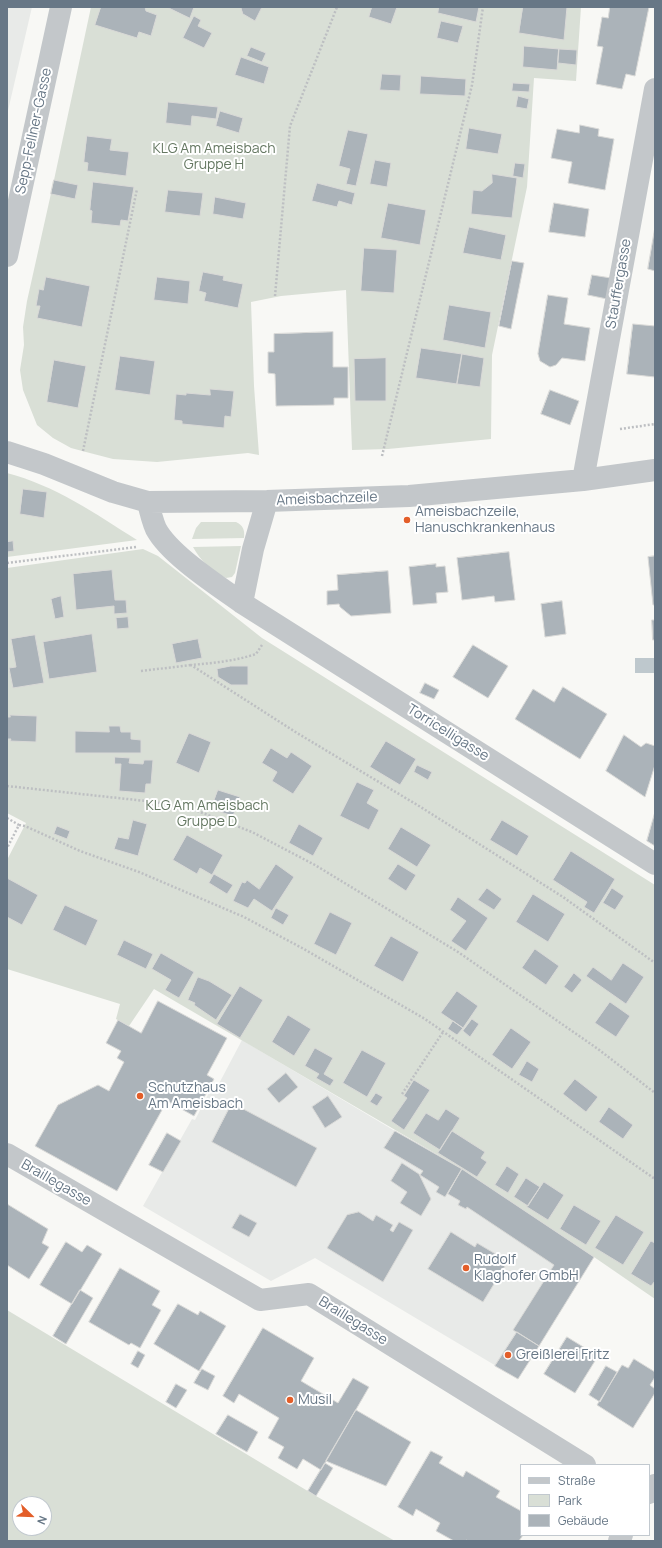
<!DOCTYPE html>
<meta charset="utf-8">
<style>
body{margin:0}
#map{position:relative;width:662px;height:1548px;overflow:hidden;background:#f8f8f5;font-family:Manrope,sans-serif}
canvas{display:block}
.frame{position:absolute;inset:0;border:8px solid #677786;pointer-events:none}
.legend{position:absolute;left:520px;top:1464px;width:130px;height:72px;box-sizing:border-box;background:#fff;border:1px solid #c2c9cf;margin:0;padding:5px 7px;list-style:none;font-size:12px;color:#677786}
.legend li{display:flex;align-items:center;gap:8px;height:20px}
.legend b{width:20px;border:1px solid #c2c9cf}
.north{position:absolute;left:12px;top:1496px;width:40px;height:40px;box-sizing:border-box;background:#fff;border:1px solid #c2c9cf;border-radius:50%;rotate:113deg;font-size:11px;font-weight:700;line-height:16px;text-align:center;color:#677786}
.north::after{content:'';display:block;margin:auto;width:14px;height:18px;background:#e35e29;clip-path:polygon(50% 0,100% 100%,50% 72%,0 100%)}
</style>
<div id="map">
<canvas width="662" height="1548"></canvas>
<div class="frame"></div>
<ul class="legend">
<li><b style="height:5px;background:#c3c7ca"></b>Straße</li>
<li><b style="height:11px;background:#d9dfd6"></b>Park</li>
<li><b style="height:11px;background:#abb3b9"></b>Gebäude</li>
</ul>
<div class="north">N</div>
</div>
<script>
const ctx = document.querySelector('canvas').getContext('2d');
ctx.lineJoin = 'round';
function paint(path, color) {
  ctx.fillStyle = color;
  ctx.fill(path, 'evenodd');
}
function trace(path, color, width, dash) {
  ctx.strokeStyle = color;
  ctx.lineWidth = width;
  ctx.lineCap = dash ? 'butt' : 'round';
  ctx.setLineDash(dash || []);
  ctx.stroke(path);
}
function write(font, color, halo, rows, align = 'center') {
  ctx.font = font + ' Manrope,sans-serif';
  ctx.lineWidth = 4;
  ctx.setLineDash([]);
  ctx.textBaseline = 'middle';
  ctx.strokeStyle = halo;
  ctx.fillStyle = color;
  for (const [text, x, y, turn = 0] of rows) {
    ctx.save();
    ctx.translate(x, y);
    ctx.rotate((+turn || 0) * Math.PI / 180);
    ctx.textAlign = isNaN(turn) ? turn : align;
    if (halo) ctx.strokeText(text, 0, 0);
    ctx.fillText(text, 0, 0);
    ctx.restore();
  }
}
const built = new Path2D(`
 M7,7h25l-25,108z
 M242,1040l190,113 1,-1 29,17 132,88 -76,122 -203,-121 -44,23 -128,-75 49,-87 3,1 15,-29 4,2z`);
const green = new Path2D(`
 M91,7h490l-5,74 -42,-3 -7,109 -35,168 -1,84 -103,10 -36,1 -6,-160 -65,6 -30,6 3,84 5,69 -11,-2 -91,9 -44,-3 -27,-7 -15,-4 -18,-10 -16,-13 -14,-35 -3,-20 4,-25 -1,-18 4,-26 27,-121z
 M7,473c47,12 89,41 130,67l-130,17z
 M201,522h35c7,3 9,8 8,16l-52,1 4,-11z
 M241,546l-6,27 -3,4 -6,1c-14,-6 -26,-18 -33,-31z
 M143,549l15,7 104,82 393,247v414l-61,-42 -132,-88 -308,-180 -25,37 -13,-7 4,-15 -113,-35v-109l19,-37 -19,-10v-245z
 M7,1310l309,186 79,45h-388zM20,1504h24v24h-24z`);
const water = new Path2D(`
 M635,658h20v15h-20z`);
const building = new Path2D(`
 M101,7h44l1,4 11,4 -6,21 -12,-4 -2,6 -42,-13z
 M167,7h27l-4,11z
 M241,7h21l-7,14 -12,-7z
 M372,7h25l-6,17 -22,-7z
 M439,7h40l-3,15 -38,-9z
 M523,7h44l-3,33 -45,-7z
 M610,7h39l-14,69 -9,-2 -4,15 -26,-5 7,-37 -6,-1 5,-29 6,1z
 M194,16l7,4 -3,6 14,7 -8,15 -21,-10z
 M441,21l22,5 -5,17 -21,-5z
 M524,46l35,3 -2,21 -34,-3z
 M251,47l15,6 -4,9 -15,-6z
 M559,49l18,1 -1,15 -18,-2z
 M241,57l28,10 -5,17 -29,-9z
 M382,74l19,1 -1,16 -20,-1z
 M421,76l45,3 -1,17 -45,-2z
 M513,83l17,1 -1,8 -17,-1z
 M518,96l11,3 -2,10 -11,-2z
 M168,102l50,5 -2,12 -24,-3 -1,10 -25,-3z
 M220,111l23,7 -4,15 -23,-7z
 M580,125l19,4 -1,7 16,3 -9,51 -37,-7 4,-21 -21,-4 6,-29 22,4z
 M469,128l33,6 -4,20 -32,-5z
 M348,130l20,4 -12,52 -10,-2 4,-15 -11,-3z
 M87,136l25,3 -2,11 19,2 -3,24 -39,-5 1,-8 -4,-1z
 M375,160l16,3 -4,24 -17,-3z
 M515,163l10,1 -2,14 -10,-2z
 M492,174l25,4 -5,40 -41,-4 2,-24 9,1 10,-8z
 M54,180l24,5 -3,14 -24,-5z
 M93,182l41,5 -6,34 -7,-1 -1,6 -29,-3 1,-12 -2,-1z
 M317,183l38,10 -3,12 -13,-4 -2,6 -25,-6z
 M168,190l35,3 -3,23 -35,-4z
 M215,197l31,6 -3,16 -30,-5z
 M388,203l38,7 -6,35 -39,-7z
 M554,203l35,6 -4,28 -36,-5z
 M469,227l37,8 -5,25 -38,-7z
 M655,227v44l-7,-2z
 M364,248l33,2 -3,43 -33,-2z
 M512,261l12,2 -13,66 -12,-3z
 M203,272l21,4 -1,4 20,4 -5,24 -34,-7 2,-8 -7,-2z
 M592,275l19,3 -4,21 -19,-4z
 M46,277l44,9 -8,41 -45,-9 3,-12h-4l3,-17 4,1z
 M157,277l33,4 -2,23 -34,-4z
 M548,295l20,3 -4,26 26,4 -5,33 -23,-3 -6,7 -6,2 -10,-6 -2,-7z
 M449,305l42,7 -6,36 -42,-8z
 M633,324l22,2v51l-28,-3z
 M333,332v35h15v31h-14v7l-58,1 -1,-32 -7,-1v-21h6v-18z
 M421,348l41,6 -5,30 -41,-6z
 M462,354l22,4 -4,29 -23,-3z
 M120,356l35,5 -5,34 -35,-5z
 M386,358v43h-31l-1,-42z
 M54,360l32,6 -8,42 -31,-6z
 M210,389l24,2 -3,26 -6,-1 -1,12 -42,-4v-3l-8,-1 2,-26 10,1v-2l24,2z
 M550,390l29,11 -9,24 -29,-11z
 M23,489l24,3 -3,26 -24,-4z
 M13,541l1,10 -7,1v-10z
 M509,552l6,48 -20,2 -1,-6 -32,4 -5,-42z
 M655,556v49h-2l-5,-48z
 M436,564v3l9,-1 3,26 -12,1 1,10 -24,2 -4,-38z
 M112,570l3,30h11l1,13 -13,1v-8l-38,4 -3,-36z
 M388,571l3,42 -40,3 -11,-9 -1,-3 -12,1v-14l11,-1 -1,-15z
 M61,596l3,21 -9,2 -4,-20z
 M562,601l4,33 -21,3 -4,-33z
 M128,617l1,11 -12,1 -1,-11z
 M652,620h3v20h-2z
 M92,634l5,38 -48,7 -6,-37z
 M35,635l9,48 -31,5 -4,-20 7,-1 -5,-28z
 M198,639l4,19 -26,5 -4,-19z
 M473,645l35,21 -20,32 -35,-21z
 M231,666h17v19h-17l-13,-8 -1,-8z
 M425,683l14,7 -5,9 -14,-6z
 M563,687l44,27 -27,45 -65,-40 18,-30 21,13z
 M10,715l27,1 -1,26 -26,-1 1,-2h-4v-22h3z
 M109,726h11l1,6h10v7l10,1v13h-66v-22l34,1z
 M189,733l22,9 -12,31 -23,-10z
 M624,735l17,12 5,-4 9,3v19l-10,32 -39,-26z
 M386,741l30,18 -16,26 -30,-18z
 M271,748l16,10 4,-6 21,14 -19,28 -21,-13 5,-9 -15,-9z
 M115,757l15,1 -1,5 14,1 1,-4h9l-2,24h-5l-1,9 -26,-2 2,-27h-6z
 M417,765l15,7 -4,8 -14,-8z
 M357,782l17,8 -7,13 12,7 -10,20 -29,-14z
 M218,790l22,7 -7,19 -22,-7z
 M655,812v34l-8,-5z
 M133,820l14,4 -9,32 -24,-7 4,-12 10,2z
 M502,820l27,16 -12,20 -27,-16z
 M299,824l24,14 -10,18 -24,-13z
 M57,826l13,5 -3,8 -13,-5z
 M401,827l30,18 -14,22 -29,-18z
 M187,835l36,20 -11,20 -12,-7 -3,6 -24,-14z
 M571,851l44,28 -21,34 -10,-6 3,-5 -34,-22z
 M276,864l18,13 -22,34 -18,-12 -6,9 -15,-7 9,-19 3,1 2,-3 12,9z
 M398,864l18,11 -10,16 -18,-12z
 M214,874l19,11 -6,9 -18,-11z
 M7,878l31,17 -16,30 -15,-8z
 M487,888l15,11 -8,11 -16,-10z
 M612,888l12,8 -9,14 -12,-7z
 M533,894l32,20 -17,28 -32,-20z
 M458,897l30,21 -22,33 -15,-10 15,-20 -16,-11z
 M65,905l33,15 -12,26 -33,-16z
 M276,908l13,7 -6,10 -12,-7z
 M330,912l22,11 -16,32 -22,-11z
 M391,936l28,16 -16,30 -29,-16z
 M124,940l29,14 -7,15 -29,-14z
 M535,949l24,17 -13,19 -24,-17z
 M161,953l33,19 -15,26 -14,-8 6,-10 -19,-11z
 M623,963l21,14 -18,27 -40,-28 7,-9 18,13z
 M574,973l8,7 -10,13 -8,-6z
 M198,977l11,4 23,14 -16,25 -22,-15 1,-2 -7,-3z
 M240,986l23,14 -23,38 -23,-14z
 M457,991l21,15 -15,22 -22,-15z
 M158,1001l69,37 -20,37 7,4 -20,37 -27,-15 -50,90 -82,-45 23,-41 40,-20 11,6 15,-29 -7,-4 4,-7 -15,-8 12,-23 23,13z
 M610,1002l20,14 -14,21 -21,-14z
 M288,1015l23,14 -17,27 -22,-14z
 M472,1019l7,5 -9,13 -7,-6z
 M453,1021l10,7 -6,7 -9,-6z
 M511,1028l20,14 -19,27 -20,-14z
 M315,1048l18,10 -9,16 10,6 -4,6 -14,-8 3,-4 -14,-8z
 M362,1050l24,13 -19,34 -24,-14z
 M527,1061l12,8 -7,13 -13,-7z
 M286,1073l12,14 -19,16 -12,-14z
 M575,1079l23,18 -12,15 -23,-18z
 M414,1080l16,10 -26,40 -13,-9 16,-23 -3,-2z
 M376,1093l7,4 -6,9 -7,-4z
 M328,1096l14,21 -17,11 -13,-21z
 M232,1103l85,45 -21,39 -84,-45z
 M609,1107l24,18 -10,14 -24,-17z
 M446,1109l14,9 -20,32 -27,-17 13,-20 12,7z
 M395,1131l67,38 -17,28 -9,-5 3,-5 -19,-12 3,-4 -39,-23z
 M452,1131l33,21 -4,6 6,4 -10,15 -39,-24z
 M167,1133l14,8 -18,31 -14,-7z
 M402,1163l17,11 12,25 -10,17 -21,-13 7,-11 -16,-11z
 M507,1166l12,8 -11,19 -13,-8z
 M462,1169l132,88 -55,89 -26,-16 41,-65 -87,-58 -1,2 -8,-4 2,-4 -12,-7z
 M526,1178l14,9 -12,19 -14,-9z
 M544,1182l20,13 -16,25 -21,-13z
 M7,1204l41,25 -6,14 7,4 -20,32 -22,-14z
 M574,1205l27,16 -15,24 -26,-16z
 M359,1212l14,9 3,-6 17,10 -3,5 3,2 6,-10 14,8 -30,52 -56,-34 20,-33z
 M240,1214l17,9 -8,14 -17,-9z
 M616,1215l28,17 -21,33 -28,-17z
 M451,1232l24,15 2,-4 27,16 -3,5 4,2 -22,36 -55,-33z
 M651,1241l4,2v38l-4,5 -20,-12z
 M66,1242l16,10 5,-7 15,9 -30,50 -32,-19z
 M120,1268l40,23 -8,14 9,5 -21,38 -9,-5 -2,2 -40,-23z
 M80,1290l13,8 -27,46 -13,-8z
 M178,1304l20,11 2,-4 26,15 -27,45 -45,-27z
 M263,1328l51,30 -13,23 37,22 15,-25 16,9 -48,83 -18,-11 -6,10 -19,-11 6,-11 -16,-9 11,-20 -40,-24 -5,9 -11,-7z
 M517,1332l22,14 -21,33 -23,-13z
 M567,1337l31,19 -23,37 -31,-19z
 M138,1351l7,4 -7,13 -7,-4z
 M634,1359l21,13v5l-5,8 5,4v4l-22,35 -36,-23 25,-40 6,3z
 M606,1366l11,6 -17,30 -11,-7z
 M202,1369l13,7 -7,14 -14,-7z
 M176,1384l11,6 -11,18 -10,-6z
 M356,1410l55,32 -25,44 -60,-25z
 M228,1415l30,17 -11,20 -31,-18z
 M431,1451l12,6 -4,6 24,14 3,-6 34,20 -4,6 25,14v24h2l-4,6h-51l-2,-1 -1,1h-11l-18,-10 4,-8 -24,-14 -3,7 -15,-9z
 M325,1463l8,5 -17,28 -8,-5z`);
const path = new Path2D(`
 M275,296l15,-170 47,-119
 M620,429l35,-5
 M83,451l54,-262
 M382,456l90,-371 11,-78
 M7,563l129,-16
 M262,645l-6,9c-21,7 -43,9 -65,11l106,68 122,73 144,91 92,66
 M141,671l50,-6
 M7,786l148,16 40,8 57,22 63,33 143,87 140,97 57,44
 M7,818l12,7 -12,23
 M19,825l6,1 55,25 59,21 105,45 58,31 123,71 230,160
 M402,1094l41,-62`);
const minor = new Path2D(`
 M7,256l54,-249
 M7,452l37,12 69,28 35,10 119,-1 142,-5 174,-16 72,-10
 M583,480l72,-391
 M148,502c2,9 4,18 8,27 14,26 61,56 86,74l413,261
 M242,603l11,-54 14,-48
 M7,1154l253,146 49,-6 276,171
 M649,1493l6,-8
 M619,1541l3,-6`);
const markers = [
 [407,520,4,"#e35e29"],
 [140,1096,4,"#e35e29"],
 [466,1268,4,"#e35e29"],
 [508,1355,4,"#e35e29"],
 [290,1400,4,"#e35e29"]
];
const streetNames = [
 ["Sepp-Fellner-Gasse",34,131,-78],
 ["Stauffergasse",619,284,-80],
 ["Ameisbachzeile",327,499,-2],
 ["Torricelligasse",448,733,32],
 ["Braillegasse",56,1183,30],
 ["Braillegasse",353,1321,32]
];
const parkNames = [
 ["KLG Am Ameisbach",214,149],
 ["Gruppe H",214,165],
 ["KLG Am Ameisbach",207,806],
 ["Gruppe D",207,822]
];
const poiNames = [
 ["Ameisbachzeile,",415,512],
 ["Hanuschkrankenhaus",415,528],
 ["Schutzhaus",148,1088],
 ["Am Ameisbach",148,1104],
 ["Rudolf",474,1260],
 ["Klaghofer GmbH",474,1276],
 ["Greißlerei Fritz",516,1355],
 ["Musil",298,1400]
];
paint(built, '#e8eae8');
paint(green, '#d9dfd6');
paint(water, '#bec8cd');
paint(building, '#abb3b9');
trace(building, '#d9d9d7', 1);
trace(path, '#bdbfc2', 2.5, [2, 2]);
trace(minor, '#c3c7ca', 22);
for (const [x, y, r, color] of markers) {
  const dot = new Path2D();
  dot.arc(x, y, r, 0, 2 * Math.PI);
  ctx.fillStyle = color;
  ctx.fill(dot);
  trace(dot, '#fff', 1.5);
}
write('14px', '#677786', '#fff', streetNames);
write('14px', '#657862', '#fff', parkNames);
write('14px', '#677786', '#fff', poiNames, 'left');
</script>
